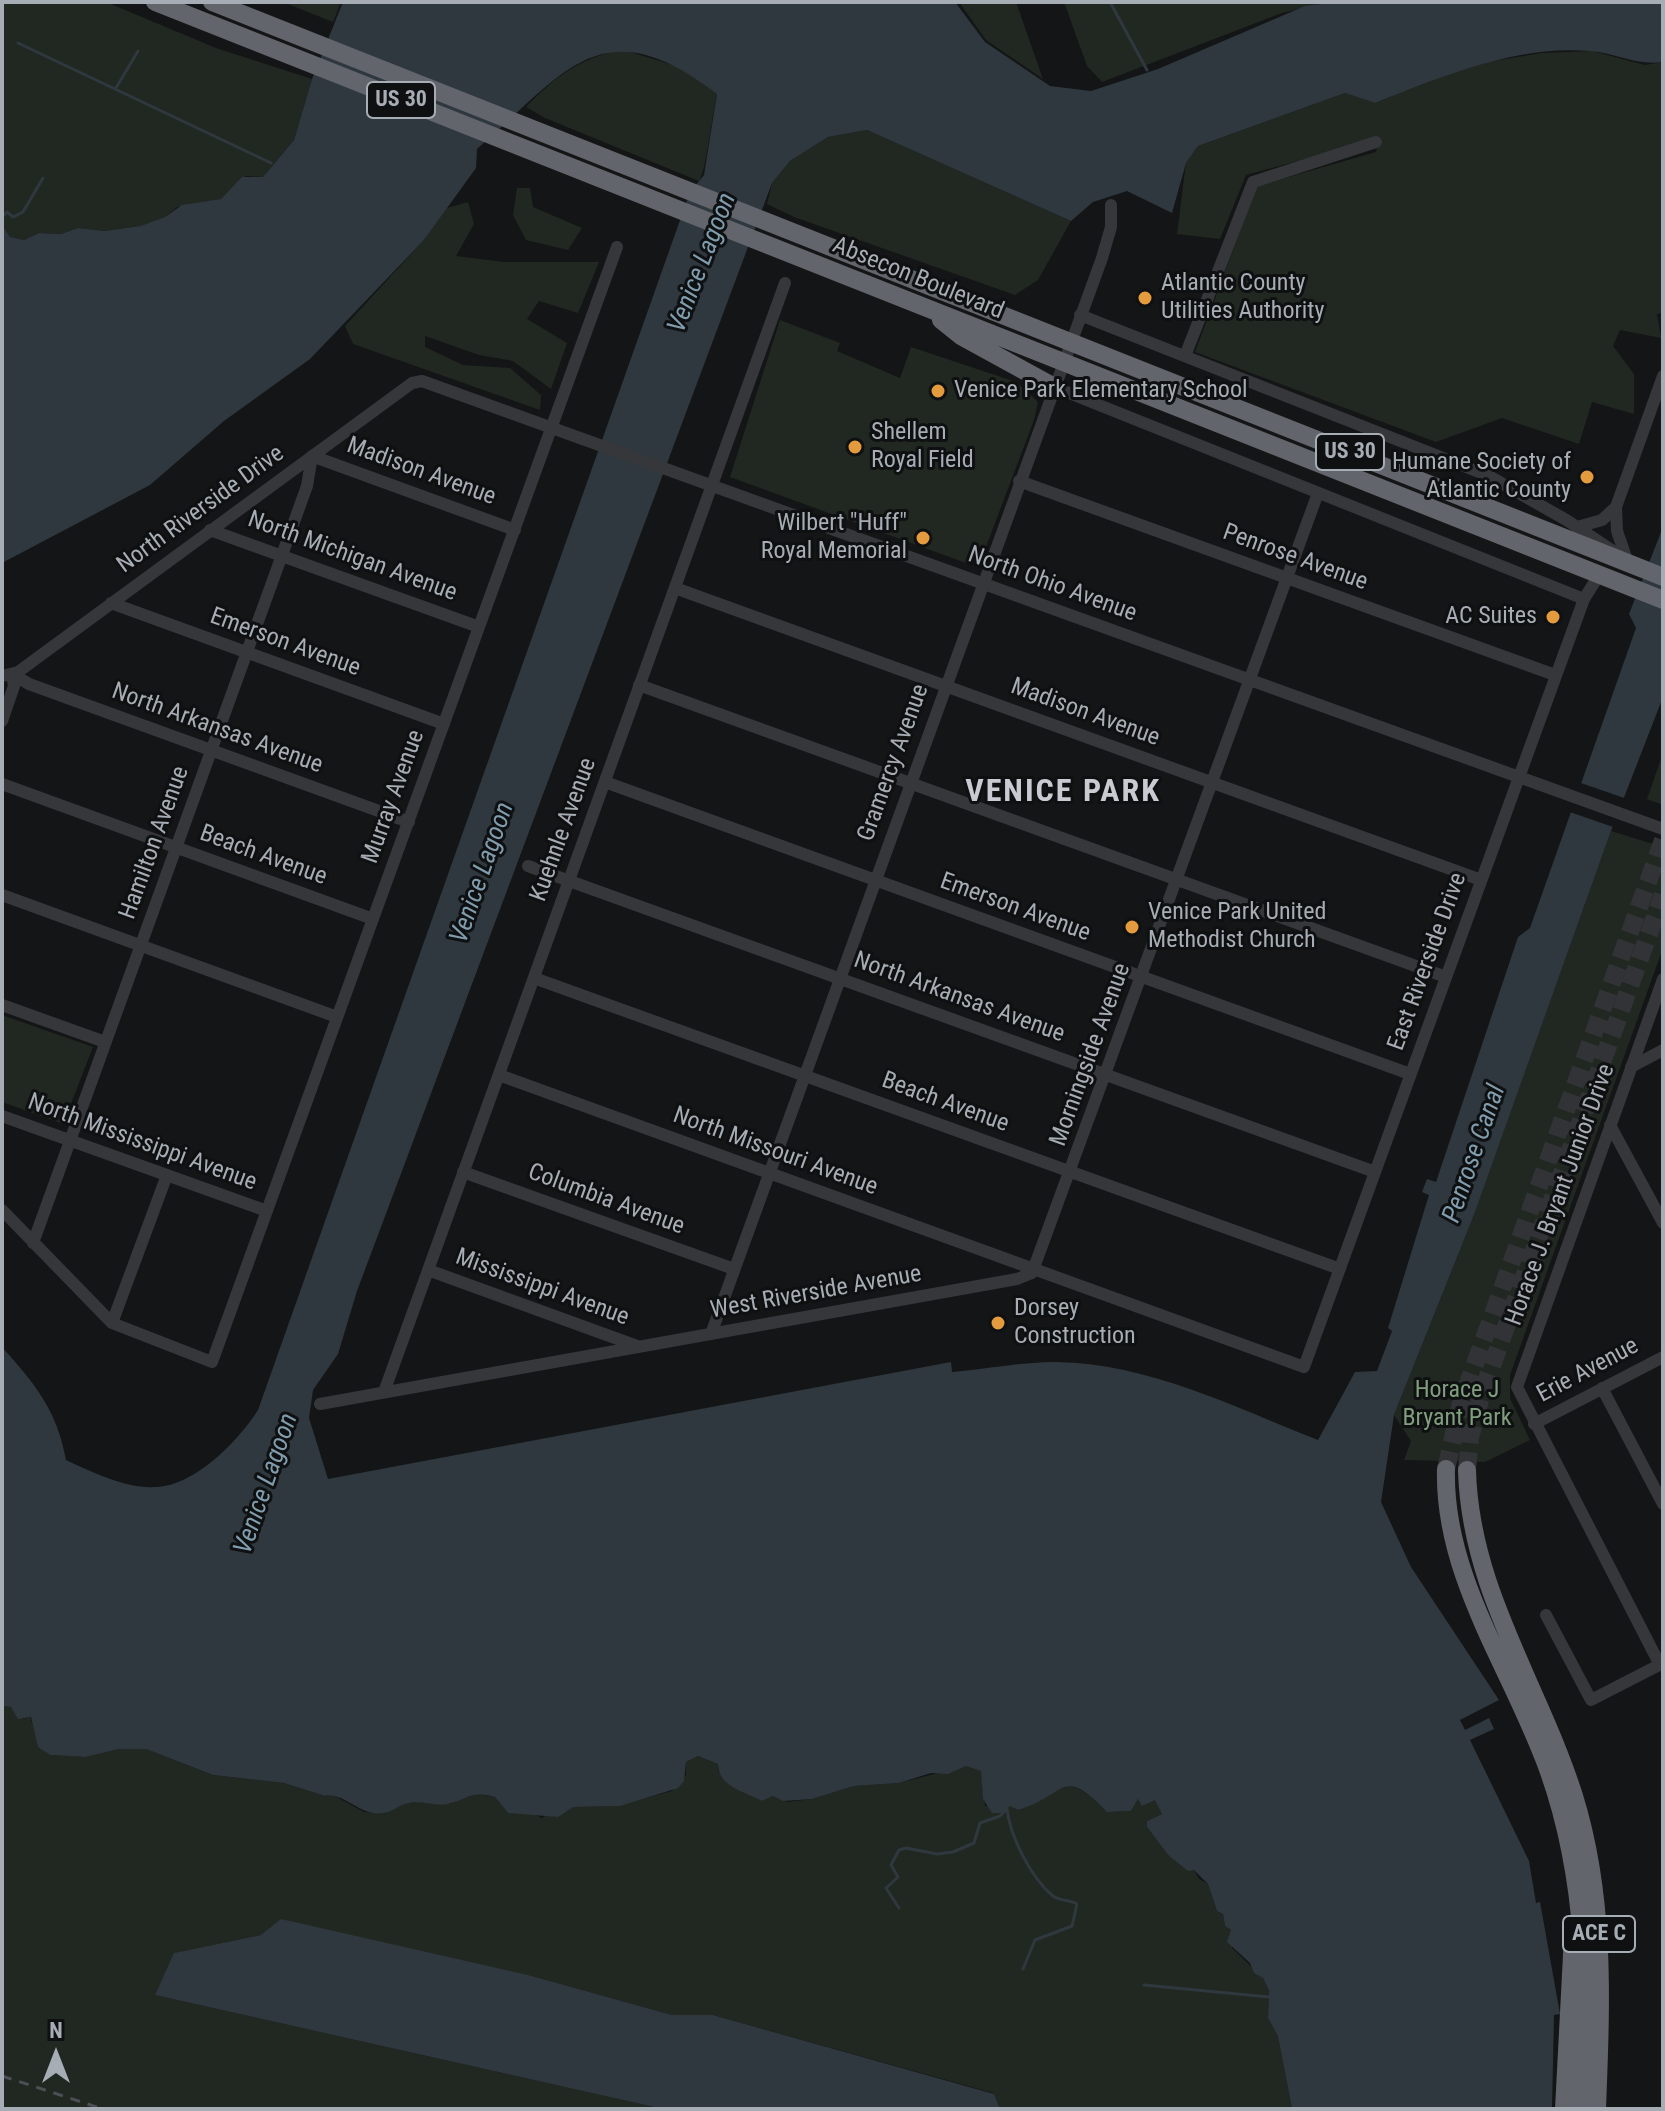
<!DOCTYPE html>
<style>
body{margin:0}
#map{position:relative;width:1665px;height:2111px;overflow:hidden;background:#141516;font-family:"Roboto Condensed",sans-serif}
canvas{display:block}
.frame{position:absolute;inset:0;border:4px solid #a7adb5;pointer-events:none}
.north{position:absolute;left:16px;top:2015px;width:80px;height:80px;-webkit-text-stroke:6px #0f1011;paint-order:stroke;rotate:0deg;font-size:22px;font-weight:700;line-height:32px;text-align:center;color:#a7adb5}
.north::after{content:'';display:block;margin:auto;width:28px;height:36px;background:#a7adb5;clip-path:polygon(50% 0,100% 100%,50% 72%,0 100%)}
</style>
<div id="map">
<canvas width="1665" height="2111"></canvas>
<div class="frame"></div>
<div class="north">N</div>
</div>
<script>
const ctx = document.querySelector('canvas').getContext('2d');
ctx.lineJoin = 'round';
function paint(path, color) {
  ctx.fillStyle = color;
  ctx.fill(path, 'evenodd');
}
function trace(path, color, width, dash) {
  ctx.strokeStyle = color;
  ctx.lineWidth = width;
  ctx.lineCap = dash ? 'butt' : 'round';
  ctx.setLineDash(dash || []);
  ctx.stroke(path);
}
function write(font, color, halo, rows, align = 'center') {
  ctx.font = font + ' "Roboto Condensed",sans-serif';
  ctx.lineWidth = 6;
  ctx.setLineDash([]);
  ctx.textBaseline = 'middle';
  ctx.strokeStyle = halo;
  ctx.fillStyle = color;
  for (const [text, x, y, turn = 0] of rows) {
    ctx.save();
    ctx.translate(x, y);
    ctx.rotate((+turn || 0) * Math.PI / 180);
    ctx.textAlign = isNaN(turn) ? turn : align;
    if (halo) ctx.strokeText(text, 0, 0);
    ctx.fillText(text, 0, 0);
    ctx.restore();
  }
}
const green = new Path2D(`
 M2,2h104l110,46 96,31 -18,61 -31,37 -17,-1 -25,23 -44,8 -12,10 -25,9 -35,5 -27,-3 -17,6 -22,-1 -15,7 -14,-3 -8,-12z
 M283,2h58l-8,20z
 M959,2h57l27,77 -57,-39z
 M1064,2h264l-46,11 -180,69 -15,-16z
 M620,49l63,19 34,25c-4,17 -11,79 -18,88l-154,-63 -19,-11c31,-32 51,-46 94,-58z
 M1592,51l53,14 18,-3v251l-6,1 4,24 -41,-8 -7,16 21,28v40l-42,-12 -13,42 -77,-26 -66,24 -241,-90 62,-166 119,-34 3,-13 -133,36 -26,64 -43,-5 9,-71 12,-17 147,-53 30,10 99,-39 68,-11z
 M867,130l204,91 -33,59 -23,15 -221,-78 -27,-13 5,-21 18,-22 38,-24z
 M517,188h13l3,19 49,21 -14,22 -42,-10 -13,-25z
 M468,202l6,22 -18,32 48,6h95l-21,51 -39,-12 -12,18 40,24 -16,46 -38,-28 -34,-6 -54,-19v11l38,18 47,3 31,27 -1,15 -187,-66 -8,-18 79,-86 23,-32z
 M780,320l60,23 -3,8 63,27 11,-31 105,35 22,20 -4,18 -53,140 -15,3 -236,-86z
 M1663,753v52l-16,-6z
 M1611,831l52,16v101l-153,427v23l20,42 -45,22 -81,-2 7,-19 -17,-26 80,-200z
 M2,1015l91,32 -30,77 -61,-22z
 M2,1706l9,1 12,12 7,-2 11,31 9,7 36,2 33,-8h27l67,26 71,8 41,13 8,-1 31,17 20,1 22,-10 22,-2 22,3 23,-11 22,4 13,16 22,-1 12,6 6,-4 7,3 17,-10 42,-1 58,-15 14,-16v-13l12,-6 20,8v7l44,30 11,-5 14,6 25,-3 42,-13 45,-3 67,-17 15,4 4,36h27l4,4c51,-15 45,-45 91,2l24,-1 7,-12 18,1 6,14 -15,7v6l21,28 26,15 5,9 9,5 9,27 6,3 2,12 6,4 1,18 31,30 6,14 -1,26 10,17 14,74h-292l-7,-16 -280,-78h-41l-140,-39 -271,-41 -86,18 -20,42 508,114h-661z`);
const water = new Path2D(`
 M343,2h612l30,40 65,44 41,5 67,-22 147,-63 33,-4h325v60c-26,4 -47,-9 -73,-11 -75,-6 -146,25 -215,52l-30,-10 -147,53 -12,17 -14,50 -45,-22 -34,11 -22,19 -204,-91 -39,7 -38,24 -18,22 -415,1108 -19,63 -25,36 -4,28 19,61 623,-117 1,10c34,-3 70,-10 104,-10 92,1 178,45 262,78l37,-68 22,-1 15,-40 -4,-3 41,-133 -7,-3 5,-13 9,3 82,-245 12,-9 106,-300 -7,-14 34,-87v170l-52,134 -137,384 -80,200 -13,87 30,65 88,133 -39,20 5,10 24,-12 5,11 -24,11 59,121 7,42 4,-1 20,112 -6,1 -2,94h-260l-14,-73 -10,-18 1,-27 -6,-13 -9,-5 -4,-10 -23,-21 4,-12 -6,-4 -2,-12 -6,-3 -9,-27 -14,-14 -6,1 -20,-16 -21,-28v-6l15,-7 -7,-14 -13,6 -4,-7 -7,12 -24,1c-45,-47 -39,-18 -89,-2l-8,-4 -9,7h-9l-9,-14 -2,-28 -15,-5 -18,8 -17,-1 -32,10 -45,3 -42,13 -29,2 -10,-5 -11,5c-16,-9 -44,-14 -44,-37l-20,-8 -12,6 -2,19 -6,7 -58,18 -47,1 -15,10 -50,-4 -13,-16c-25,-7 -27,2 -47,7 -12,3 -28,-5 -43,0 -7,2 -13,8 -22,9 -23,4 -38,-21 -58,-17l-41,-13 -71,-8 -67,-26h-27l-33,8 -36,-2 -12,-8 -7,-30 -13,2 -7,-12 -9,-1v-359c33,37 55,63 64,113 26,12 60,29 90,27 39,-1 83,-47 102,-77l432,-1218 14,-17 13,-81c-116,-89 -152,-21 -240,55l-1,19 -52,72 -114,119 -86,62 -74,64 -148,78v-338l8,12 14,3 15,-7 22,1 17,-6 27,3 35,-5 25,-9 17,-12 39,-6 21,-22h21l31,-37 18,-61z
 M281,1919l251,57 140,39h41l281,79 6,15h-337l-508,-114 19,-42 87,-18z`);
const pier = new Path2D(`
 M1578,782l49,17 -11,29 -49,-17z`);
const stream = new Path2D(`
 M1110,2l37,68
 M18,43l253,120
 M116,88l22,-37
 M2,217l5,-5 6,5 10,-5 20,-34
 M899,1908l-13,-20 12,-11 -7,-12 8,-15 7,-2 31,6 16,-2 21,-9 6,-20 20,-7 7,-7c3,27 24,69 46,87 7,5 17,4 24,8l-5,22 -37,14 -12,29
 M1144,1985l125,12`);
const highwayTunnel = new Path2D(`
 M1446,1469l15,-66 202,-563
 M1467,1470l3,-32 12,-45 181,-498`);
const minor = new Path2D(`
 M1080,315l409,161 79,45 45,30
 M1185,356l68,-174 123,-40
 M1054,387l530,212
 M1019,481l536,194
 M1577,527l25,-7 14,-13
 M210,530l269,97
 M1628,563l-11,-32 -1,-24 47,-131
 M675,588l806,292
 M111,603l333,121
 M12,674l17,10 380,138
 M2,676l16,-4 394,-289 10,-2 1241,448
 M639,685l807,292
 M2,721l12,-35 -2,-12
 M605,782l805,292
 M2,784l371,135
 M528,866l847,306
 M2,895l335,122
 M534,978l806,291
 M2,1005l103,37
 M1631,1067l32,-17
 M499,1075l805,292 280,-768 15,-24
 M2,1116l265,95
 M1610,1125l53,98
 M463,1172l271,97
 M2,1210l110,113 100,39 405,-1115
 M33,1243l274,-757 5,-30 203,74
 M428,1270l209,76
 M112,1323l55,-148
 M711,1334l391,-1076 9,-31v-22
 M1602,1388l61,116
 M384,1392l401,-1109
 M320,1404l697,-125 15,-6 286,-780
 M1534,1424l129,-67
 M1546,1615l45,85 72,-37
 M1660,1665l-143,-278 146,-408`);
const highway = new Path2D(`
 M155,2l1508,598
 M212,2l1451,575
 M941,320l20,16 93,51
 M1446,1469c-3,109 68,203 103,303 39,111 38,221 32,337
 M1467,1470c3,120 72,215 107,326 32,103 27,207 23,313
 M1564,2109l9,-173`);
const rail = new Path2D(`
 M2,2076l101,33`);
const markers = [
 [1145,298,8,"#e49b3e"],
 [938,391,8,"#e49b3e"],
 [855,447,8,"#e49b3e"],
 [1587,477,8,"#e49b3e"],
 [923,538,8,"#e49b3e"],
 [1553,617,8,"#e49b3e"],
 [1132,927,8,"#e49b3e"],
 [998,1323,8,"#e49b3e"]
];
const shields = [
 [401,100,68],
 [1350,452,68],
 [1599,1934,72]
];
const shieldNames = [
 ["US 30",401,100],
 ["US 30",1350,452],
 ["ACE C",1599,1934]
];
const streetNames = [
 ["Absecon Boulevard",918,279,22],
 ["Madison Avenue",421,472,20],
 ["North Riverside Drive",201,510,-36],
 ["North Michigan Avenue",352,557,20],
 ["Penrose Avenue",1295,558,20],
 ["North Ohio Avenue",1052,585,20],
 ["Emerson Avenue",285,643,20],
 ["Madison Avenue",1085,713,20],
 ["North Arkansas Avenue",217,729,20],
 ["Gramercy Avenue",894,763,-70],
 ["Murray Avenue",394,797,-70],
 ["Kuehnle Avenue",564,830,-70],
 ["Hamilton Avenue",155,843,-70],
 ["Beach Avenue",263,856,20],
 ["Emerson Avenue",1015,908,20],
 ["East Riverside Drive",1428,962,-70],
 ["North Arkansas Avenue",959,998,20],
 ["Morningside Avenue",1091,1055,-70],
 ["Beach Avenue",945,1103,20],
 ["North Mississippi Avenue",142,1143,20],
 ["North Missouri Avenue",775,1152,20],
 ["Horace J. Bryant Junior Drive",1561,1195,-70],
 ["Columbia Avenue",606,1200,20],
 ["Mississippi Avenue",542,1288,20],
 ["West Riverside Avenue",816,1293,-10],
 ["Erie Avenue",1588,1371,-28]
];
const poiNames = [
 ["Atlantic County",1161,284],
 ["Utilities Authority",1161,312],
 ["Venice Park Elementary School",954,391],
 ["Shellem",871,433],
 ["Royal Field",871,461],
 ["Humane Society of",1571,463,"right"],
 ["Atlantic County",1571,491,"right"],
 ["Wilbert \"Huff\"",907,524,"right"],
 ["Royal Memorial",907,552,"right"],
 ["AC Suites",1537,617,"right"],
 ["Venice Park United",1148,913],
 ["Methodist Church",1148,941],
 ["Dorsey",1014,1309],
 ["Construction",1014,1337]
];
const parkNames = [
 ["Horace J",1457,1391],
 ["Bryant Park",1457,1419]
];
const waterNames = [
 ["Venice Lagoon",703,263,-69],
 ["Venice Lagoon",483,873,-71],
 ["Penrose Canal",1475,1154,-71],
 ["Venice Lagoon",267,1484,-71]
];
const districtNames = [
 ["VENICE PARK",1063,793]
];
paint(green, '#212821');
paint(water, '#2f383e');
paint(pier, '#141516');
trace(stream, '#2f383e', 3);
trace(highwayTunnel, '#313336', 18, [18, 9]);
trace(minor, '#36373b', 12);
trace(highway, '#62656b', 18);
trace(rail, '#4d4f54', 3, [10, 8]);
for (const [x, y, r, color] of markers) {
  const dot = new Path2D();
  dot.arc(x, y, r, 0, 2 * Math.PI);
  ctx.fillStyle = color;
  ctx.fill(dot);
  trace(dot, '#0f1011', 3);
}
for (const [x, y, w] of shields) {
  const box = new Path2D();
  box.roundRect(x - w / 2, y - 18, w, 36, 6);
  ctx.fillStyle = '#0f1011';
  ctx.fill(box);
  trace(box, '#a7adb5', 2);
}
write('bold 22px', '#a7adb5', null, shieldNames);
write('24px', '#a7adb5', '#0f1011', streetNames);
write('24px', '#a7adb5', '#0f1011', poiNames, 'left');
write('24px', '#819f7f', '#0f1011', parkNames);
write('italic 26px', '#809dae', '#0f1011', waterNames);
ctx.letterSpacing = '2px';
write('bold 32px', '#c8cbd2', '#0f1011', districtNames);
ctx.letterSpacing = '0px';
</script>
